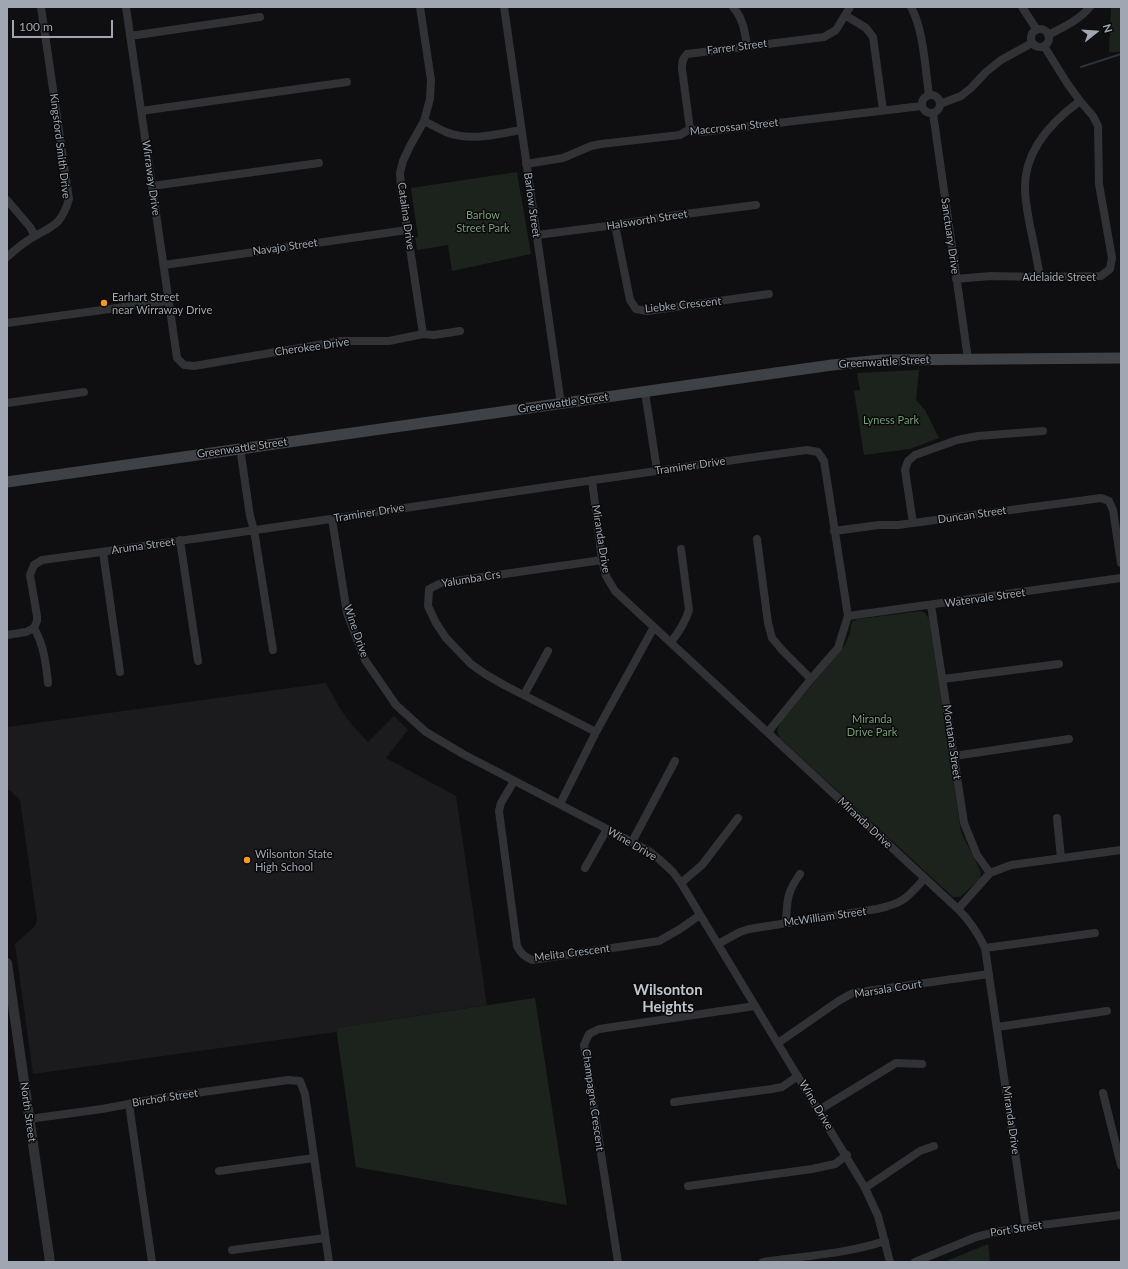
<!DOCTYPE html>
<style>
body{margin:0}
#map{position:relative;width:1128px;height:1269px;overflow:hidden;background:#0f0f11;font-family:Lato,sans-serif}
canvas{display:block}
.frame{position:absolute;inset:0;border:8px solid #a0a7b2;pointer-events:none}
.north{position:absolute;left:1076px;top:12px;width:40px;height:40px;-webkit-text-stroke:3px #0a0a0b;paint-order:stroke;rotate:73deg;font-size:11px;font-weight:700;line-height:16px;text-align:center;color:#a0a7b2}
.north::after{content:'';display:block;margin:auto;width:14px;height:18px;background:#a0a7b2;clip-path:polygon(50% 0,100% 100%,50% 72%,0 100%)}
.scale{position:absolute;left:12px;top:20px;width:101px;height:18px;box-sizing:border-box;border:2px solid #a0a7b2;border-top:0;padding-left:5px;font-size:12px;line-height:14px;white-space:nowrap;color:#a0a7b2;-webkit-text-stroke:3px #0a0a0b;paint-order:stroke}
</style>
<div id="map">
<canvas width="1128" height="1269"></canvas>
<div class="frame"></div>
<div class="north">N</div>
<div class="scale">100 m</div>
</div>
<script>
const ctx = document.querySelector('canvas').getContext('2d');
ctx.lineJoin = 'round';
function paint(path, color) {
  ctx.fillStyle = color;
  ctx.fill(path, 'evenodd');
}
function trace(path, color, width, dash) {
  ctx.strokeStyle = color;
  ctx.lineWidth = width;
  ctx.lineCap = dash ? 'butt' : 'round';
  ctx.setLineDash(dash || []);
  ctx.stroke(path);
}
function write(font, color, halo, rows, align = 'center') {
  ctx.font = font + ' Lato,sans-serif';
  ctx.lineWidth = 3;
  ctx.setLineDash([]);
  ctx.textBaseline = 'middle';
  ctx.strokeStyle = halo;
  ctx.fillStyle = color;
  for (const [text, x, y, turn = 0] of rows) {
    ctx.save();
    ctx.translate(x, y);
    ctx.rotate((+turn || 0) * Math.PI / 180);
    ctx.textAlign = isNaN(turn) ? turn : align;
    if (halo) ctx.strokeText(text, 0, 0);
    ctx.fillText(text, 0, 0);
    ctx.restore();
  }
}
const built = new Path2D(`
 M326,683l13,24 13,18 16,17 26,-26 14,14 -22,28 70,38 31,209 -151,23v4l-303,42 -18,-130 20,-18 2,-6 -17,-120 -9,-9 -4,-2v-62z`);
const green = new Path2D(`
 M1111,7h10v45h-12z
 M517,172l14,82 -79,17 -4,-26 -31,5 -2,-12 3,-1 -7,-49z
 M919,370l-3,30 9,10 14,28 -29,11 -46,6 -10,-64 6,-1 -3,-17z
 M921,611l4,2 4,6 32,213 20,40 -1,7 -20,18h-7l-173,-159c-4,-6 -3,-10 1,-16l64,-77 5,-12 1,-8 2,-4 6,-2z
 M535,998l32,207 -211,-38 -20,-139z
 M988,1244l2,18h-46z`);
const stream = new Path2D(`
 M1081,67l40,-13`);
const minor = new Path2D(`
 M126,7l51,351 7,7 10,1 147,-25h48l34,-7 11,1 26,-4
 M420,7l11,73 -1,19 -6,22 -14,25 -7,15 -3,12 1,16 22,145
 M504,7l57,397
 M733,7c10,11 12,25 14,39
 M911,7c13,24 14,61 18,88
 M1022,7l15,23
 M845,15l21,13 7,9 10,73
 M1031 38a9 9 0 1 1 18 0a9 9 0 1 1-18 0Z
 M1048,35c16,-8 31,-15 42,-28
 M130,36l130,-19
 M922 104a9 9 0 1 1 18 0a9 9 0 1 1-18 0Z
 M940,104l21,-8 10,-8 15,-16 15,-12 31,-17
 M141,111l206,-29
 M933,113l35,246
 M424,121c8,4 15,8 22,11 24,10 51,2 75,-2
 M690,129l-8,-60c0,-6 0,-10 5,-15l137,-17 12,-7 14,-23
 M526,164l37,-6 28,-12 10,-2 79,-9 10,-6 11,3 221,-26
 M152,186l167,-23
 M7,200l23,27 5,9
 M615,225l15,75 6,9 11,2 122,-17
 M537,235l78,-10 62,-10 79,-10
 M7,257c9,-8 17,-15 28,-21 20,-11 27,-13 34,-37l-28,-192
 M164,265l243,-35
 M1040,277c-3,-17 -6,-34 -10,-51 -2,-12 -5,-25 -5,-37 -1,-38 26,-67 55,-88
 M956,279l35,-3 49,1 61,-1 9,-7 2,-11 -13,-74 -1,-58 -5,-10 -13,-15 -13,-18 -23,-37
 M7,323l161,-22
 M645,392l12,78
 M7,403l77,-11
 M240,448l10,68 4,14 19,120
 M592,480l10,80 4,16 9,15 343,318c11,11 20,24 27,39l41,279
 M332,519l15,94 18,47 31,45 30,27 37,22 169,88 17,9 11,9 13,12 8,11 184,305 13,28 12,46
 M913,523l-8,-53 3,-9 7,-6 42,-15 21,-4 65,-5
 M834,531l45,-6h19l203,-27 8,3 4,9 8,53
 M757,539l11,84 4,15 11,13 28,28
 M180,540l18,121
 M103,552l17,120
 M931,605l33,218 13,32 13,18
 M848,616l273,-38
 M34,628l3,-7v-5l-7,-41 4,-10 8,-5c256,-34 510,-76 765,-110l11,2 6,9 24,155 -10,32 -27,31 -43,53
 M34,628c10,17 12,36 14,55
 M7,635l19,-3 8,-4
 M671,642c8,-10 14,-19 18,-32l-8,-61
 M943,679l116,-15
 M524,695l24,-44
 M596,732l-92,-47 -19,-11 -14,-10 -25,-26 -10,-15 -8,-17 1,-17 12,-6 161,-23
 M954,756l115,-17
 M514,781l-13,22 -2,8 18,135c4,8 7,10 15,14l127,-19 21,-12 20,-14
 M560,804l36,-72 58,-105
 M1057,818l4,40
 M632,842l43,-81
 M585,868l22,-39
 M681,883l21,-18 36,-47
 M958,909l32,-36 21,-8 110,-15
 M786,922c1,-22 1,-30 14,-48
 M718,944l22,-12 9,-3 128,-20c27,-6 30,-11 47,-30
 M985,948l110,-15
 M997,1027l110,-16
 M778,1043l62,-43 13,-7 136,-19
 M1103,1093l18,72
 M674,1102l98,-13 10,-2 16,-11
 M129,1104l23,158
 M819,1110l77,-47 26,1
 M29,1119l73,-10 59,-11 127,-18 12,1 5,13 24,168
 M219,1171l95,-13
 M688,1186l124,-17 23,-5 12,-9
 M865,1188l55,-37 14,-5
 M232,1250l93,-12
 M618,1262l-34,-217 5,-11 10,-5 156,-23
 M763,1262c41,-6 83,-8 122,-21
 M915,1262l61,-25 20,-5 30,-5 95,-12`);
const tertiary = new Path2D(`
 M7,963l43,299`);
const secondary = new Path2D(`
 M7,482l825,-117 49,-5 240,-2`);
const markers = [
 [104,303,4,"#f59a23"],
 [247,860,4,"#f59a23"]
];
const streetNames = [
 ["Farrer Street",737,47,-7],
 ["Maccrossan Street",734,127,-6],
 ["Kingsford Smith Drive",60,146,83],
 ["Wirraway Drive",151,178,82],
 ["Barlow Street",532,205,82],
 ["Catalina Drive",406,216,82],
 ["Halsworth Street",647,220,-9],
 ["Sanctuary Drive",950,236,82],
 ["Navajo Street",285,247,-8],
 ["Adelaide Street",1059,277],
 ["Liebke Crescent",683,305,-6],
 ["Cherokee Drive",312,347,-8],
 ["Greenwattle Street",884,362,-3],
 ["Greenwattle Street",563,403,-8],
 ["Greenwattle Street",242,448,-8],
 ["Traminer Drive",690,466,-8],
 ["Traminer Drive",369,513,-9],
 ["Duncan Street",972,515,-8],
 ["Miranda Drive",601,539,81],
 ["Aruma Street",143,546,-8],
 ["Yalumba Crs",471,579,-9],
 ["Watervale Street",985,598,-8],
 ["Wine Drive",356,631,71],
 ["Montana Street",952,742,82],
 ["Miranda Drive",865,823,43],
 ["Wine Drive",632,844,30],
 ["McWilliam Street",825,917,-8],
 ["Melita Crescent",572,953,-7],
 ["Marsala Court",888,989,-9],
 ["Birchof Street",165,1098,-9],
 ["Champagne Crescent",593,1100,82],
 ["Wine Drive",816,1105,59],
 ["North Street",28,1112,82],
 ["Miranda Drive",1011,1120,82],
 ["Port Street",1016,1229,-9]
];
const parkNames = [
 ["Barlow",483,215],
 ["Street Park",483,228],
 ["Lyness Park",891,420],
 ["Miranda",872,719],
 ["Drive Park",872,732]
];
const poiNames = [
 ["Earhart Street",112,297],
 ["near Wirraway Drive",112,310],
 ["Wilsonton State",255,854],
 ["High School",255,867]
];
const districtNames = [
 ["Wilsonton",668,990],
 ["Heights",668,1007]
];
paint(built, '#1b1b1e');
paint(green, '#1c231c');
trace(stream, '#293339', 2);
trace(minor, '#303236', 8);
trace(tertiary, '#303236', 10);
trace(secondary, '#3e4146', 11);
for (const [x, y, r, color] of markers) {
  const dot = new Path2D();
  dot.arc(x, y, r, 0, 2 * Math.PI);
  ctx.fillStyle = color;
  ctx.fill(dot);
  trace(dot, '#0a0a0b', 1.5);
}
write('11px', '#a0a7b2', '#0a0a0b', streetNames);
write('11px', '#779e76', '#0a0a0b', parkNames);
write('11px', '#a0a7b2', '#0a0a0b', poiNames, 'left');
write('bold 15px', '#c1c6ce', '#0a0a0b', districtNames);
</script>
